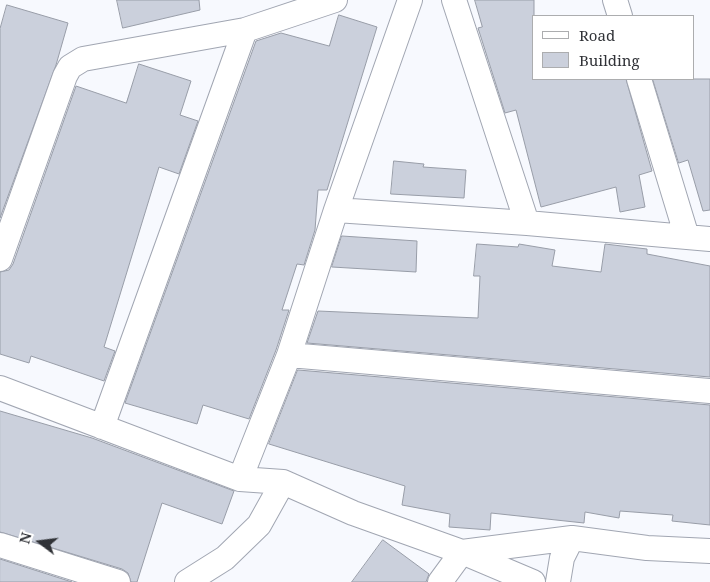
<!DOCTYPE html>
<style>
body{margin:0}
#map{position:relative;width:710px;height:582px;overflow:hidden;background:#f7f9fe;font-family:"Noto Serif",serif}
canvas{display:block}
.legend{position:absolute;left:532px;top:15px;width:162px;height:65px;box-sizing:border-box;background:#fff;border:1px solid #acadaf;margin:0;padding:6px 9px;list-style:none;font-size:15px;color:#303237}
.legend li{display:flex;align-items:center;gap:10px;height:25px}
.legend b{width:25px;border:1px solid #acadaf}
.north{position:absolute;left:15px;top:517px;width:50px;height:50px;-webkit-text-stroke:4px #fff;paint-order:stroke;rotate:285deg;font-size:14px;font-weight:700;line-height:20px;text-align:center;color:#303237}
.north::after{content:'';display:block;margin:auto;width:18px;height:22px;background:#303237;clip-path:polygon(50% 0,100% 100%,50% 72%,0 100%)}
</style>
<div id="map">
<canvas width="710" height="582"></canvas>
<ul class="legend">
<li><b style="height:6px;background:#fff"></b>Road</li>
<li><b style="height:14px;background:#cbd0dc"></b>Building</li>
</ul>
<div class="north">N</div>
</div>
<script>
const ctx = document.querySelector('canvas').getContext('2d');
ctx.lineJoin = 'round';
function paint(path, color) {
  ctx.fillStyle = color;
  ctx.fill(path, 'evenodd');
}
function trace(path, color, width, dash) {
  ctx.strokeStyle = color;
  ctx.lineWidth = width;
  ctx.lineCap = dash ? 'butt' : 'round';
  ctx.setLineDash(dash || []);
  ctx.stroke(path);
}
const building = new Path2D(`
 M117,0h82l1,10 -77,18z
 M475,0h59v79h92l26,92 -13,4 6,32 -25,5 -4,-25 -75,20 -25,-97 -11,3 -27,-85 4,-1z
 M7,5l61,18 -12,42 -56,153v-189z
 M339,15l38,12 -50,163h-9l-3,40 -11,35 -7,-1 -15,46h7l-13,40 -27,69 -46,-14 -6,19 -72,-21 131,-362 25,-8 48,13z
 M139,64l52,17 -11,34 18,6 -19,53 -20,-7 -55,180 11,4 -11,30 -73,-25 -2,7 -29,-9v-82l9,-2 4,-6 63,-178 50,17z
 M653,79h57v131l-7,1 -15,-51 -9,3z
 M394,161l30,3 -1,3 43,3 -2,28 -73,-4z
 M342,236l75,5 -1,31 -84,-5z
 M477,244l41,3 1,-3 36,6 -3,16 49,6 4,-28 42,5v5l63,12v111l-403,-34 11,-32 160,7 2,-42h-6z
 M298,370l412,35v120l-38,-4 1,-6 -53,-4 -1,7 -34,-6 -1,11 -93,-10 -1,17 -41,-3 1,-13 -48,-9 3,-19 -136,-42z
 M0,411l92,27 142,53 -12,33 -60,-21 -25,79h-6l-3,-9 -6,-4 -122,-37z
 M383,540l46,34 -3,8h-74z
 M0,559l72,23h-72z`);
const street = new Path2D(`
 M454,0l73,223
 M615,0l5,16
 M639,79l48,158
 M336,210l191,13 183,16
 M0,259l65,-183 5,-9 13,-8 162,-29 90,-30
 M289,355l421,36
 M0,388l240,91 43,3 70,31 109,39 71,30
 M102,427l143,-397
 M240,479l49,-124 47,-145 74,-210
 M0,545l118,37
 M187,582l38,-24 34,-33 24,-43
 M440,582l22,-30 110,-14
 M558,582l4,-24 10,-20 75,10 63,3`);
paint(building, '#cbd0dc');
trace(building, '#989da8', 1);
trace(street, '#a1a6b2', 26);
trace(street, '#fff', 24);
</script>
